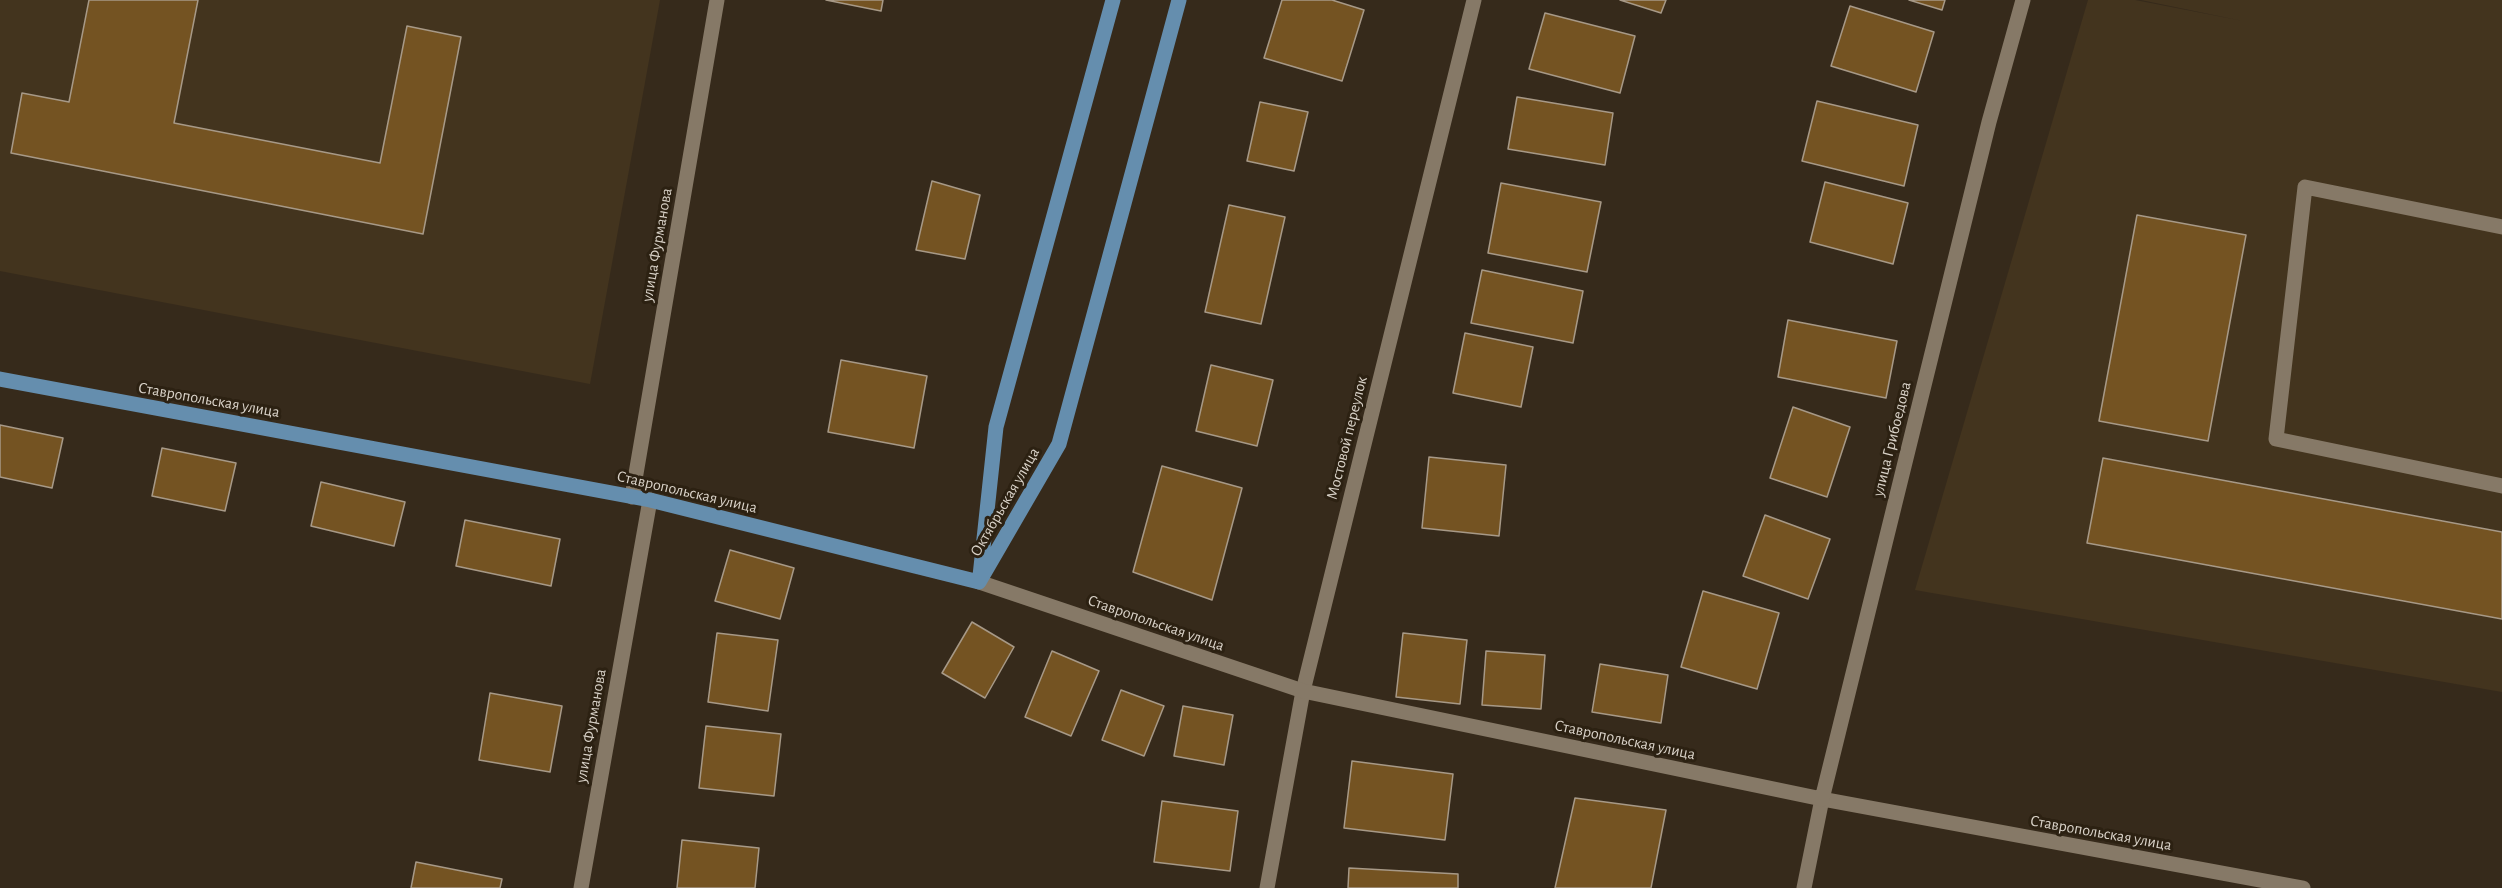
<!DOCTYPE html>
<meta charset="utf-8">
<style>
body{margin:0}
canvas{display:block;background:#362a1b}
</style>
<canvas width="2502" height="888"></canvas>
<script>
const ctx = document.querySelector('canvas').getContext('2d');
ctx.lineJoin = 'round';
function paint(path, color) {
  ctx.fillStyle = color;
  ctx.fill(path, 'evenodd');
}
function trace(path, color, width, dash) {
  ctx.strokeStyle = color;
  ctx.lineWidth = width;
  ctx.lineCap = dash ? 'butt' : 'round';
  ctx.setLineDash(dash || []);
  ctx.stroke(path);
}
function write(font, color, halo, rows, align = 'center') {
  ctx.font = font + ' "Alegreya Sans",sans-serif';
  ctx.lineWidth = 6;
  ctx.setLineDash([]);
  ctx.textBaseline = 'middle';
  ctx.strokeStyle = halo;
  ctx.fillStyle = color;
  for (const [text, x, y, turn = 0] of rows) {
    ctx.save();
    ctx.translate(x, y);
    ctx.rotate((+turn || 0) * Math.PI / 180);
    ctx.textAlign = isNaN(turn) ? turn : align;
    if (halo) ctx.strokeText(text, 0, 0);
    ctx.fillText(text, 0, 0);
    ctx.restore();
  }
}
const built = new Path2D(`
 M0,0h660l-70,384 -590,-113z
 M2088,0h47l108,21 -102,-21h361v692l-587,-102z`);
const building = new Path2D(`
 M89,0h109l-24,123 206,40 27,-137 54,11 -38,197 -412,-81 11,-60 47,9z
 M826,0h57l-2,11z
 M1282,0h50l32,10 -22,71 -78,-23z
 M1620,0h46l-5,13z
 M1909,0h36l-3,10z
 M1850,6l84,26 -18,60 -85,-26z
 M1545,13l90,23 -15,57 -91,-24z
 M1517,97l96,16 -8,52 -97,-16z
 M1817,101l101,24 -14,61 -102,-25z
 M1260,102l48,10 -14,59 -47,-10z
 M932,181l48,14 -15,64 -49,-9z
 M1825,182l83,21 -15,61 -83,-22z
 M1501,183l100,19 -14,70 -99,-19z
 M1229,205l56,12 -24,107 -56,-12z
 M2137,215l109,20 -38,206 -109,-20z
 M1482,270l101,21 -10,52 -102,-20z
 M1788,320l109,21 -11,57 -108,-21z
 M1465,333l68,14 -12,60 -68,-14z
 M841,360l86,16 -13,72 -86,-16z
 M1211,365l62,15 -16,66 -61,-15z
 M1793,407l57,20 -23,70 -57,-19z
 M0,425l63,13 -11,50 -52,-11z
 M162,448l74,15 -11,48 -73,-15z
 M1429,457l77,8 -7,71 -77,-8z
 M2103,458l399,74v87l-415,-76z
 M1162,466l80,22 -30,112 -79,-28z
 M321,482l84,20 -11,44 -83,-20z
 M1765,515l65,24 -22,60 -65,-23z
 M465,520l95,19 -9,47 -95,-20z
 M730,550l64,18 -14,51 -65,-18z
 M1703,591l76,22 -22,76 -76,-22z
 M972,622l42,25 -29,51 -43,-25z
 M717,633l61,7 -10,71 -60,-9z
 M1403,633l64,7 -7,64 -64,-7z
 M1052,651l47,20 -28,65 -46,-19z
 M1486,651l59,4 -4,54 -59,-4z
 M1600,664l68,11 -7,48 -69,-11z
 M1121,690l43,16 -20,50 -42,-16z
 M490,693l72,13 -12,66 -71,-12z
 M1183,706l50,9 -9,50 -50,-9z
 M706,726l75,8 -7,62 -75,-8z
 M1352,761l101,13 -8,66 -101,-12z
 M1575,798l91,12 -15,78h-96z
 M1162,801l76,10 -8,60 -76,-9z
 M682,840l77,8 -4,40h-78z
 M416,862l86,17 -2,9h-89z
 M1349,868l109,6v14h-110z`);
const service = new Path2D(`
 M2502,227l-197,-40 -29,252 226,47`);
const minor = new Path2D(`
 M632,497l85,-497
 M581,888l69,-388
 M1267,888l36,-197 171,-691
 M1804,888l18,-89 481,89`);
const tertiary = new Path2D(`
 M979,582l324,109 519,108 167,-677 34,-122`);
const primary = new Path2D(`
 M0,379l650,121 329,82
 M980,576l16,-149 117,-427
 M979,582l80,-138 120,-444`);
const streetNames = [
 ["улица Фурманова",657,245,-80],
 ["Ставропольская улица",209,400,10],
 ["Мостовой переулок",1347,438,-76],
 ["улица Грибоедова",1892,439,-76],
 ["Ставропольская улица",687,492,13],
 ["Октябрьская улица",1005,502,-60],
 ["Ставропольская улица",1156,623,19],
 ["улица Фурманова",591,726,-80],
 ["Ставропольская улица",1625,740,12],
 ["Ставропольская улица",2101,833,10]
];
paint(built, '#43341e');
paint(building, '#745322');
trace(building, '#a79987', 1.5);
trace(service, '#867967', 15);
trace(minor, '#867967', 15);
trace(tertiary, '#867967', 15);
trace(primary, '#658eae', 15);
write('16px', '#d9d2c8', '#2c2112', streetNames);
</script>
